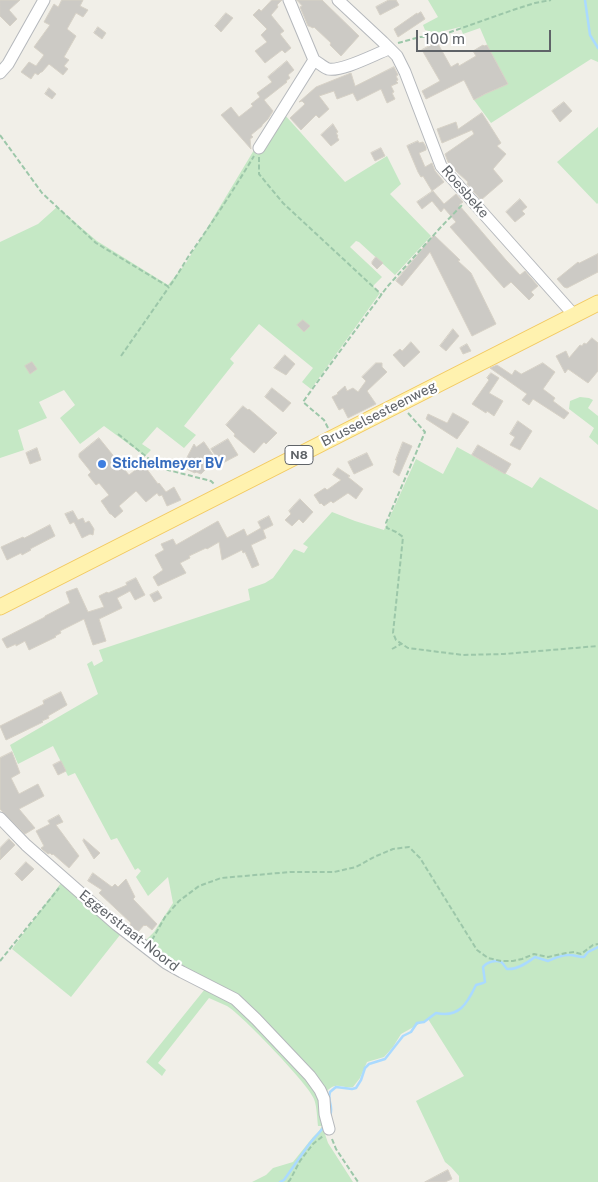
<!DOCTYPE html>
<style>
body{margin:0}
#map{position:relative;width:598px;height:1182px;overflow:hidden;background:#f1efe8;font-family:"Public Sans",sans-serif}
canvas{display:block}
.scale{position:absolute;left:416px;top:30px;width:135px;height:22px;box-sizing:border-box;border:2px solid #5f6368;border-top:0;padding-left:6px;font-size:15px;line-height:18px;white-space:nowrap;color:#5f6368;-webkit-text-stroke:4px #fff;paint-order:stroke}
</style>
<div id="map">
<canvas width="598" height="1182"></canvas>
<div class="scale">100 m</div>
</div>
<script>
const ctx = document.querySelector('canvas').getContext('2d');
ctx.lineJoin = 'round';
function paint(path, color) {
  ctx.fillStyle = color;
  ctx.fill(path, 'evenodd');
}
function trace(path, color, width, dash) {
  ctx.strokeStyle = color;
  ctx.lineWidth = width;
  ctx.lineCap = dash ? 'butt' : 'round';
  ctx.setLineDash(dash || []);
  ctx.stroke(path);
}
function write(font, color, halo, rows, align = 'center') {
  ctx.font = font + ' "Public Sans",sans-serif';
  ctx.lineWidth = 4.5;
  ctx.setLineDash([]);
  ctx.textBaseline = 'middle';
  ctx.strokeStyle = halo;
  ctx.fillStyle = color;
  for (const [text, x, y, turn = 0] of rows) {
    ctx.save();
    ctx.translate(x, y);
    ctx.rotate((+turn || 0) * Math.PI / 180);
    ctx.textAlign = isNaN(turn) ? turn : align;
    if (halo) ctx.strokeText(text, 0, 0);
    ctx.fillText(text, 0, 0);
    ctx.restore();
  }
}
const green = new Path2D(`
 M428,0h170v62l-7,-3 -100,64 -17,-23 11,-6 23,-10 -19,-35 -9,-21 -17,6 -3,-7 -24,6 -11,-3 -2,-5 15,-8z
 M284,114l61,68 42,-26 14,28 -11,10 41,42 -36,39 -36,-33 -3,-1 -6,6 32,30 -9,9 7,7 -69,96 -9,-7 11,-14 -54,-44 -29,35 4,4 -50,63 12,9 -12,13 -27,-21 -15,17 9,6 -6,6 -41,-30 -24,18 -20,-26 15,-13 -11,-15 -25,12 8,16 -29,12 6,20 -24,8v-216l38,-18 19,-17 40,34 71,44 18,-22 68,-113h5z
 M598,127v76l-1,1 -40,-42z
 M580,397l9,1 4,2 -5,8 10,8v29l-9,-8 5,-9 -25,-19 1,-8z
 M457,447l75,41 8,-11 58,33v672h-139v-6l-8,-9 -6,-5 -29,-61 48,-25 -36,-57 -27,15 -8,13 -9,10 -17,5 -7,16 -7,9c-11,2 -16,-6 -26,4l-86,-91 -79,-45 -18,-13 10,-10 19,-29 -5,-26 -20,19 -12,-19 5,-6 -3,-3 -3,2 -18,-32 -6,2 -36,-67 -7,3 -15,-30 -35,18 -8,-19 88,-51 -11,-30 5,-3 2,5 9,-5 -4,-11 151,-50 -2,-11 17,-6 8,-5 21,-29 10,4 4,-6 -5,-3 29,-32 23,9 29,9 32,-71 27,15z
 M61,883l59,52 -49,62 -59,-48z
 M205,989l22,10 12,10 79,84 4,32 6,18 25,39h-101l14,-7 7,-7 20,-6 20,-25 6,-6 3,-5h-4c-1,-9 -1,-19 -4,-27 -4,-13 -73,-85 -87,-93 -6,-3 -12,-5 -18,-8l-51,65 8,7 -4,6 -16,-14z`);
const stream = new Path2D(`
 M585,0l5,35 8,13
 M330,1116c4,-11 -3,-13 0,-24l6,-5 16,2 4,-1 5,-8 4,-12 4,-4 16,-5 18,-23 8,-4 6,-9 7,-1 12,-9c23,5 31,-9 40,-28l7,-2 2,-1 -2,-15c3,-4 12,-8 18,-5 3,2 4,5 6,7 10,1 20,-6 28,-12l13,4c7,-3 14,-7 22,-6 5,0 8,2 14,2l4,-5 10,-5
 M280,1182l4,-2 26,-37 14,-16`);
const building = new Path2D(`
 M0,0h20l-11,10 8,9 -7,7 -10,-10z
 M62,0h21l-3,6 8,4 -5,7 -7,-4 -9,16 9,7 -12,21 5,3 -5,6 4,3 -5,6 -14,-11 -7,8h-1l-3,3 -3,-2 -4,6 -10,-7 8,-10 7,4 8,-11 -10,-8 16,-22 -6,-3 10,-18 4,3z
 M272,0h10l-5,5 1,2 -7,8 13,16 -4,3 11,14 -6,5 -3,-3 -17,13 -10,-12 12,-9 -6,-7 6,-6 -14,-14 6,-6 2,2z
 M297,0h25l37,36 -18,20 -11,-11 1,-2 -17,-16 -1,1 -4,-2h-1l-8,-19 2,-1z
 M389,0h7l3,5 -19,10 -4,-8z
 M421,12l4,7 -27,18 -4,-8 23,-16v1z
 M226,13l7,5 -12,14 -6,-6z
 M98,27l8,6 -4,6 -8,-6z
 M437,42l14,25 7,-4 1,3 17,-10 -3,-5 10,-6 1,1 3,-1 21,39 -23,10 -11,6 -10,-20 -38,19 -4,-8 18,-10 -18,-31z
 M287,61l7,9 -6,5 2,3 -4,3 1,1 -23,18 9,11 -5,8 -6,6v1l-11,9 2,2 -3,2 1,10 -30,-34 10,-8 8,10 14,-11 -2,-2 9,-7 -3,-4 15,-11 -4,-5z
 M394,67l4,8 -2,1 2,4 -2,1 2,2 -7,3 3,6 -2,1 3,6 -8,4 -6,-14 -24,12 -4,-8 -16,6 -3,-8 -15,5 10,13 -10,9 -3,-3 -15,15 -11,-12 15,-14 -3,-3 -3,1 17,-15 35,-14 4,13z
 M49,88l7,6 -4,5 -7,-5z
 M564,102l8,9 -12,11 -8,-11z
 M482,113l19,30 -4,3 9,8 -13,15 10,12 -22,19 -14,-16 1,-2 -11,-10 -9,-10 -3,-8 29,-20 -2,-4 -30,13 -5,-14 19,-7 2,7z
 M333,124l5,8 -2,1 2,3 -1,1 2,3 -8,6 -10,-11z
 M418,141l1,2 4,-1 3,5v3l-7,3 6,14 7,-4 3,8 9,11 -12,9 -9,-15 -2,1 -3,-5 -11,-26z
 M381,148l4,8 -10,5 -4,-8z
 M433,191l11,13 12,-10 7,8 -4,3 47,55 14,15 5,-4 13,15 -7,6 3,3 -5,5 -18,-18 -7,6 -54,-61 6,-5 -12,-14 -3,4 -9,-11 -10,8 -5,-7z
 M520,199l7,8 -5,4 3,3 -10,8 -9,-10z
 M434,235l26,25 -2,1 13,12 25,51 -24,12 -42,-84 -28,34 -6,-5z
 M598,254v18l-31,16 -3,-1 -7,-8 21,-17 1,1z
 M376,257l7,6 -6,6 -5,-5v-2z
 M303,320l7,6 -6,6 -7,-7z
 M453,329l6,7 -13,15 -6,-5z
 M592,338l6,5v28l-10,12 -20,-14 -3,4 -9,-17 10,-5 3,7 11,-13 2,1 2,-3 2,1z
 M411,342l9,10 -16,15 -11,-12 7,-6 2,2z
 M467,344l4,7 -8,3 -3,-6z
 M285,355l10,9 -9,11 -12,-7z
 M32,362l5,7 -7,5 -5,-8z
 M376,363h6v4l5,5 -20,19 9,13 -28,14 -5,-10 -4,2 -7,-13 6,-3 -1,-1 8,-7 2,5 6,-3 5,4 8,-11 -4,-4z
 M543,363l12,9 -12,17 12,9 -2,3 16,12 -5,6 -31,-20 -4,6 -7,-5 5,-6 -37,-26 7,-3 15,10 3,-5 6,4z
 M491,373l8,5 -10,15 14,8 -9,15 -7,-5 -1,2 -14,-9 17,-24 -2,-2z
 M272,388l19,15 -8,9 -18,-15z
 M243,406l5,4 1,-1 28,24 -11,11 -2,-2 -10,11 -20,-17 1,-2 -9,-9z
 M453,413l16,9 -12,17 -31,-20 2,-5 19,9z
 M518,421l14,10 -12,19 -10,-5 5,-8 -5,-3z
 M99,438l30,37 14,-11 15,20 1,-1 7,9 8,-5 7,13 -14,6 -5,-11 -3,1 -2,-3 -11,9 -10,-11 -17,15 4,5 -8,7 -4,-4h-1l-9,-13 8,-6 -10,-12 -3,2 -8,-10 3,-3 -12,-15v-3z
 M228,439l10,16 -17,9 -10,-15z
 M204,442l9,13 -8,15 -4,4 -5,-2 -1,1 -11,-5 -1,-3 1,-2 10,-19 2,3z
 M403,442l9,4 -13,30 -6,-4 4,-12h-1z
 M478,445l33,19 -6,10 -33,-19z
 M37,448l4,12 -11,4 -4,-11z
 M367,453l6,12 -19,9 -6,-12z
 M338,468l12,8 -2,1 15,12 -7,10 -8,-6 -15,10 -2,-2 -7,5 -3,-3 -1,1 -6,-9 11,-7 2,2 14,-10 -8,-5z
 M300,499l13,13 -10,11 -4,-4 -7,7 -7,-6 6,-6 -2,-3z
 M73,511l5,9 5,-2 2,5 4,-2 5,8 -1,6 -3,-1 -8,4 -8,-16 -4,2 -5,-10z
 M269,516l4,9 -10,5 3,8 -15,7 8,20 -7,3 -7,-16 -2,1 -1,-3 -20,10 -3,-18 -12,7 -1,-1 -17,8 1,2 -10,5 6,10 -28,13 -5,-9 10,-7 -8,-15 9,-5 -3,-6 12,-5 3,6 42,-24 9,17 17,-9 3,7 14,-8 -3,-6z
 M50,525l5,11 -25,13 1,1 -9,5 -1,-2 -14,7 -6,-13 22,-10 1,1z
 M136,578l9,17 -10,5 -5,-9 -13,7 5,10 -23,11 7,22 -13,4 -9,-26 -24,12 1,2 -6,3 1,1 -27,13 -4,-9 -9,5v-2l-9,4 -5,-9 43,-22v-1l4,-2 21,-11 -4,-11 11,-4 11,24 16,-5 -5,-11 8,-4 1,1 19,-8 -1,-2z
 M158,591l4,7 -8,4 -4,-7z
 M61,692l6,13 -19,11 1,2 -7,3 1,1 -37,18 -6,-14 44,-22 -1,-3z
 M12,752l8,21 -9,5 8,16 19,-10 6,12 -25,13 16,19 -10,6 -25,-25v-51z
 M61,761l5,10 -8,4 -5,-10z
 M59,815l4,7 -7,3 23,31 -10,12 -16,-14 -1,1 -2,-2 -2,1 -5,-4 -2,-2 3,-2 -8,-15 14,-7 -2,-3z
 M9,839l6,6 -15,15v-12z
 M84,839l16,14 -6,6 -11,-18z
 M26,862l8,7 -12,12 -7,-7z
 M93,873l19,14 3,-3 3,3 8,-8 9,18 -2,2 24,25 -5,6 -6,-5 -1,1 -1,-1 -6,7 -8,-7 1,-2 -32,-30 3,-3 -14,-9z
 M448,1170l4,9 -7,3h-20z`);
const path = new Path2D(`
 M398,43l22,-6 19,-1 74,-26 22,-7 16,-3
 M0,135l42,58 54,50 73,44c8,-11 14,-22 21,-33 23,-32 44,-65 64,-98
 M259,157v17l24,29 99,92
 M121,356l48,-69
 M408,413l17,19 -39,91 1,5 9,4 7,5 -10,96 3,7 12,8 55,7 41,-1 94,-8
 M328,428l-4,-8 -21,-18 10,-14 74,-101 53,-59 22,-23
 M118,434l40,32 10,4 43,11 4,4
 M392,649l9,-5
 M152,940l13,-23 14,-16 20,-15 22,-8 69,-6h44l22,-5 18,-10 19,-8 16,-2 11,11 57,92 11,8 13,3h12l9,-2 12,-5 14,3 18,-4 8,-1 7,2 12,-9 5,-1
 M0,961l59,-73
 M332,1139l4,10 22,33
 M288,1182l2,-2 10,-19 13,-17 10,-8`);
const minor = new Path2D(`
 M289,0l25,60c5,3 9,7 14,9 14,3 47,-15 61,-20
 M338,0l45,42 14,14 8,16 36,94 133,149
 M0,73l8,-9 36,-64
 M259,148l55,-88
 M0,818l26,27 91,80 49,38 16,9 53,27 21,20 54,57 10,14 4,9 1,15 4,15`);
const major = new Path2D(`
 M0,607l598,-304`);
const markers = [
 [102,464,5,"#3f7fe0"]
];
const shields = [
 [299,455,28]
];
const shieldNames = [
 ["N8",299,455]
];
const streetNames = [
 ["Roesbeke",465,192,49],
 ["Brusselsesteenweg",379,414,-27],
 ["Eggerstraat-Noord",129,931,38]
];
const shopNames = [
 ["Stichelmeyer BV",112,464]
];
paint(green, '#c5e8c5');
trace(stream, '#aadaff', 2.5);
paint(building, '#cccac5');
trace(building, '#d6d1c6', 1);
trace(minor, '#b5b8bc', 13);
trace(major, '#f2c960', 17);
trace(path, '#9cc7a9', 2, [5, 2.5]);
trace(minor, '#fff', 11);
trace(major, '#fff2af', 15);
for (const [x, y, r, color] of markers) {
  const dot = new Path2D();
  dot.arc(x, y, r, 0, 2 * Math.PI);
  ctx.fillStyle = color;
  ctx.fill(dot);
  trace(dot, '#fff', 2);
}
for (const [x, y, w] of shields) {
  const box = new Path2D();
  box.roundRect(x - w / 2, y - 9.5, w, 19, 4);
  ctx.fillStyle = '#fff';
  ctx.fill(box);
  trace(box, '#5f6368', 1);
}
write('bold 12px', '#5f6368', null, shieldNames);
write('14px', '#5f6368', '#fff', streetNames);
write('bold 14px', '#366cbe', '#fff', shopNames, 'left');
</script>
